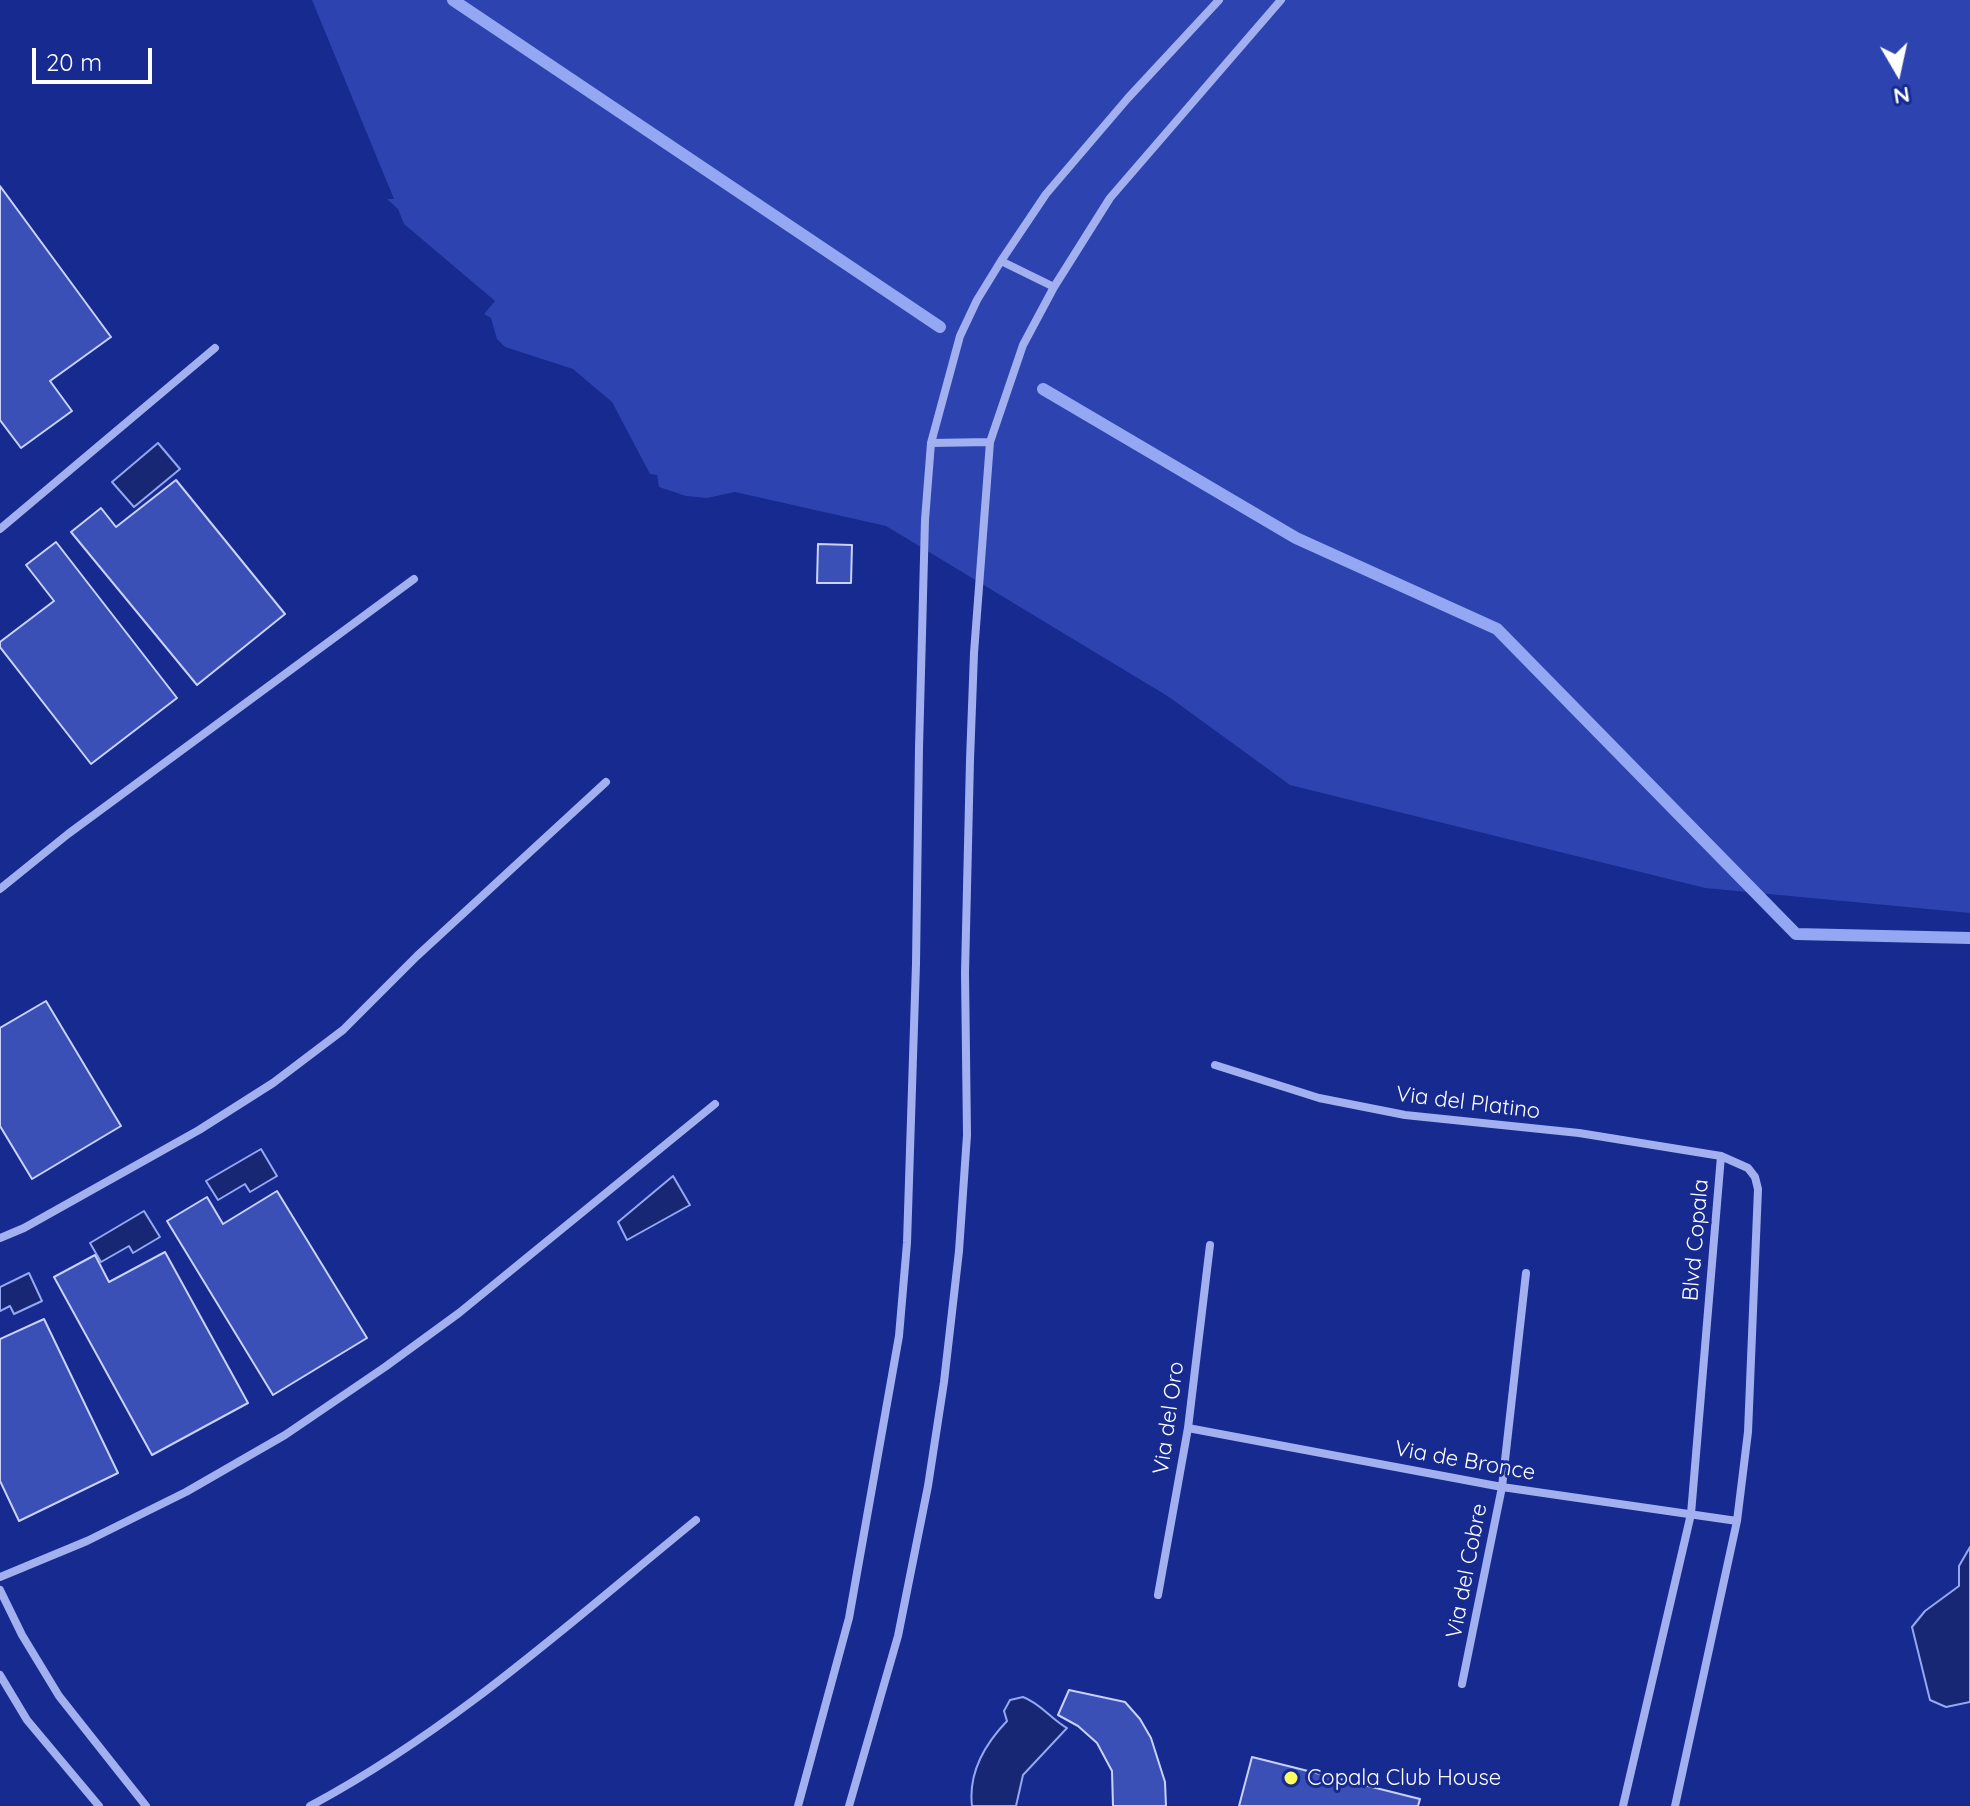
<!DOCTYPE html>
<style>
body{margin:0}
#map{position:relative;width:1970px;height:1806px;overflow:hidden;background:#162a8f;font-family:Quicksand,sans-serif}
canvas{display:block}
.north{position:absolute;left:1858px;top:32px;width:80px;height:80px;-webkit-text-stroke:6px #162a8f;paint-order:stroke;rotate:171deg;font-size:22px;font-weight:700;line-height:32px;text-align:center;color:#fff}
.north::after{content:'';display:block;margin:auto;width:28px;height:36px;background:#fff;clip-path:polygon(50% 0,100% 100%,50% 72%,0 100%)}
.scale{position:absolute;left:32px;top:48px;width:120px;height:36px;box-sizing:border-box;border:4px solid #fff;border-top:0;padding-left:10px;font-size:24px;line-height:28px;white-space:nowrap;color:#fff;-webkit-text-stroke:6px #162a8f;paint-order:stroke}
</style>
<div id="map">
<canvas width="1970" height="1806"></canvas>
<div class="north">N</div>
<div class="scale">20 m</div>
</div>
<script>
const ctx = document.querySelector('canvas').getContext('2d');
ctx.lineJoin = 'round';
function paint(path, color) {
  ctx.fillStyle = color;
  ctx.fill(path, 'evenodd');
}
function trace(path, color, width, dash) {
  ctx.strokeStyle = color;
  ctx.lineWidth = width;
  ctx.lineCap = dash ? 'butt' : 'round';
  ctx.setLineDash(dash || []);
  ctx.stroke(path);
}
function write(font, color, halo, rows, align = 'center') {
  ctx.font = font + ' Quicksand,sans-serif';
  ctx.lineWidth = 6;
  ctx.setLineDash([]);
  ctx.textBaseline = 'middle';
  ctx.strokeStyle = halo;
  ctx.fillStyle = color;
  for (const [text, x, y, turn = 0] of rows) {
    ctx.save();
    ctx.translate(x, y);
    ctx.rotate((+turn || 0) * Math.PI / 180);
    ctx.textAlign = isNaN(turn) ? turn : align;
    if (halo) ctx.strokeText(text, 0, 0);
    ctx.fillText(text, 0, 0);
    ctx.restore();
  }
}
const green = new Path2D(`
 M312,0h1658v913l-265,-25 -415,-103 -121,-88 -283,-171 -151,-34 -28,6 -21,-2 -27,-9 -2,-12 -7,-1 -38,-72 -39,-33 -68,-22 -8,-8 -6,-21 -7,-4 11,-13 -91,-77 -6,-15 -11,-10h7z`);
const water = new Path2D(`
 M158,443l22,26 -46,38 -22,-25z
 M261,1149l16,27 -27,16 -5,-8 -27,16 -12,-19z
 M673,1176l17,29 -63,35 -9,-18z
 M144,1211l16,26 -27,16 -4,-7 -28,16 -11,-19z
 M29,1273l13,28 -28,13 -4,-8 -10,5v-24z
 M1970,1547v155l-24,5 -16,-7 -18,-73 13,-16 34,-25v-20z
 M1023,1697c17,6 28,22 44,31l-44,47 -7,31h-44c-4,-34 13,-62 35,-85l-3,-10 6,-11z`);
const stream = new Path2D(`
 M453,0l487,327
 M1043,389l253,149 201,91 299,305 174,4`);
const building = new Path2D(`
 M0,186l111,151 -61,44 22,30 -51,37 -21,-28z
 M176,480l109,134 -88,71 -126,-153 30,-24 15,19z
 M56,542l121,156 -86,66 -91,-117v-5l54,-41 -28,-36z
 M818,544l34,1 -1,38h-34z
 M46,1001l75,125 -89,53 -32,-53v-98z
 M277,1191l90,147 -94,57 -106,-174 40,-24 16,27z
 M165,1252l83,151 -96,52 -98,-178 41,-22 14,27z
 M44,1319l74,154 -99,48 -19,-40v-142z
 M1069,1690l56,12 15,17 11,19 14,44 1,24h-53l-1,-35 -15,-28 -19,-17 -20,-11z
 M1252,1757l168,42 -2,7h-179z`);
const street = new Path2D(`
 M1001,261l53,26
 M931,443l59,-1
 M0,529l215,-181
 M0,889l68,-55 346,-255
 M1215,1065l104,33 86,17 174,18 142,23 27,12 7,9 3,12 -10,243 -11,89 -62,285
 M0,1238l24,-10 175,-98 74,-47 70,-53 74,-74 189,-174
 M1188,1428l314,59 235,34
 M0,1577l87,-36 99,-49 99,-57 100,-68 74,-54 256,-209
 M0,1590l22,45 37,61 87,110
 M1158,1595l30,-167 22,-183
 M0,1675l27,45 72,86
 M1462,1684l40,-197 24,-214
 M310,1806c142,-76 262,-185 386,-286
 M798,1806l51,-188 50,-282 8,-93 9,-279 3,-216 6,-228 6,-77 29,-107 17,-36 24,-39 45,-67 82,-96 91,-98
 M849,1806l49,-170 30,-150 16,-104 15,-131 8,-116 -2,-162 5,-213 4,-107 16,-211 33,-97 31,-58 56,-89 171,-198
 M1623,1806l68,-292 30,-358`);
const markers = [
 [1291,1778,8,"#fffc61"]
];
const streetNames = [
 ["Via del Platino",1468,1103,7],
 ["Blvd Copala",1696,1240,-85],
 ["Via del Oro",1169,1418,-82],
 ["Via de Bronce",1465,1461,10],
 ["Via del Cobre",1467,1571,-79]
];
const poiNames = [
 ["Copala Club House",1307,1778]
];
paint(green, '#2c43b0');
paint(water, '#182774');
trace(water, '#94a7f3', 2);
trace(stream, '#94a7f3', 12);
paint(building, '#3a50b6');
trace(building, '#c9d2fb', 2);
trace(street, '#a2b0f0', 8);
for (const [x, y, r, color] of markers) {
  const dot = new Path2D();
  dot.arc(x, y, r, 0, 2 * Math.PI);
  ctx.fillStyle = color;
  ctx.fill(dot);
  trace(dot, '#162a8f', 3);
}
write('22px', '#fff', '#162a8f', streetNames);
write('22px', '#fff', '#162a8f', poiNames, 'left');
</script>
